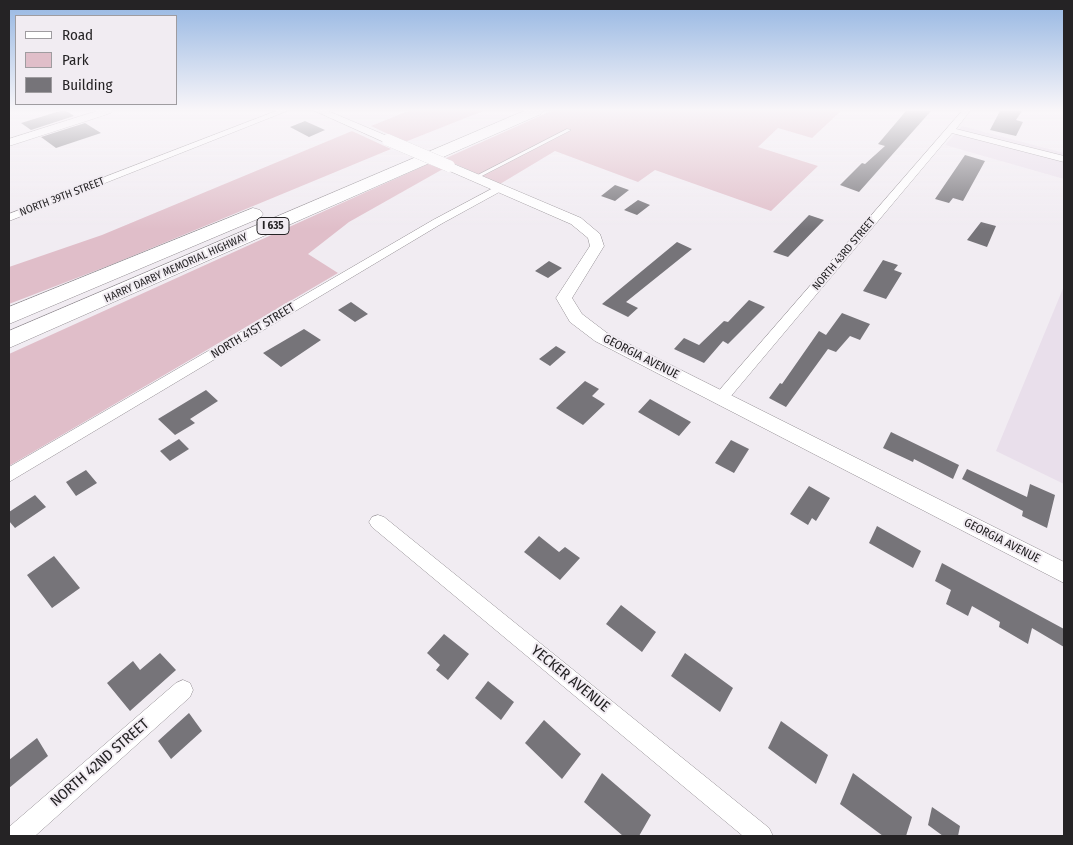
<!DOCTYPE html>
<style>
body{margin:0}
#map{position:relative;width:1073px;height:845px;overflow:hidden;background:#f1ecf2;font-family:"Fira Sans Condensed",sans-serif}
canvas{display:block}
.frame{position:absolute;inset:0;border:10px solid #252325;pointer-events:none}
.legend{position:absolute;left:15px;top:15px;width:162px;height:90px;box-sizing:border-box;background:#f1ecf2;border:1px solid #9f9ca0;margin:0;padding:6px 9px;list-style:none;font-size:15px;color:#252325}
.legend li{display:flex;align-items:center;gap:10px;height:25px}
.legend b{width:25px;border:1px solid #9f9ca0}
</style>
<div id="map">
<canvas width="1073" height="845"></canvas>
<div class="frame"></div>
<ul class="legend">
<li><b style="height:6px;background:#fff"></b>Road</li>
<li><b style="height:14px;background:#e0bec9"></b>Park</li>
<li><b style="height:14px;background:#767479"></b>Building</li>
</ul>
</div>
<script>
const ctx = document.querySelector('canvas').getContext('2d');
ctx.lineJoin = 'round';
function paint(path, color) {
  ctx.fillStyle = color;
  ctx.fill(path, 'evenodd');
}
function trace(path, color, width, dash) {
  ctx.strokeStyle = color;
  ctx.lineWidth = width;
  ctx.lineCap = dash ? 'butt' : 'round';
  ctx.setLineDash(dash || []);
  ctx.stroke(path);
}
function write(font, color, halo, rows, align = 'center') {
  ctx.font = font + ' "Fira Sans Condensed",sans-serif';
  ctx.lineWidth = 4;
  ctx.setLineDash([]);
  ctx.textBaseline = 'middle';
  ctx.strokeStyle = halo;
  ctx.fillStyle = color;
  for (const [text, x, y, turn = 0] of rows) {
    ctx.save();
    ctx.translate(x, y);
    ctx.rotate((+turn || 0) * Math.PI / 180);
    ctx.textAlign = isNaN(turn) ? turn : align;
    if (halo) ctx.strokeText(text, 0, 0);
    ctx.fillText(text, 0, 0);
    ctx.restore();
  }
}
const built = new Path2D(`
 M962,126l102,27v26l-119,-34z
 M1064,286v198l-68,-33z`);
const green = new Path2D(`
 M408,111h75l-78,31 -34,-16z
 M551,111h290l-29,27 -34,-10 -20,19 60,19 -47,45 -116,-41 -17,12 -83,-31 -55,33 -56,-25z
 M352,131l39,18 -278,115 -104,40v-37l93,-32z
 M428,164l15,5 -94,53 -41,32 30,19 -329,193v-112z`);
const building = new Path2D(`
 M60,111h6l8,5 -43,14 -10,-7z
 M906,111h25l-72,81 -19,-7 22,-22 3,1 20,-18 -7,-2z
 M1000,111h22l-6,9 7,2 -7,14 -26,-6z
 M305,121l20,9 -16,7 -19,-10z
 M85,123l16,10 -45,15 -15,-11z
 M965,155l20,6 -22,40 -10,-3 -4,5 -14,-4z
 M615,185l14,5 -14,11 -14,-5z
 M638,200l12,5 -13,10 -13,-5z
 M809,215l15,5 -36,37 -15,-5z
 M981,222l15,4 -9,21 -20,-7z
 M677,242l15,7 -66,53 12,6 -10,9 -26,-13z
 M883,260l15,5 -4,5 8,3 -16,26 -23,-8z
 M549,261l13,7 -14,10 -13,-7z
 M749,300l16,7 -37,37 -5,-3 -19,22 -30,-14 10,-11 15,7 25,-24 4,1z
 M351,302l17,12 -13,8 -17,-12z
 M842,313l28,11 -10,16 -10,-4 -14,16 -8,-3 -42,58 -17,-9 11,-15 2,1 37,-53 7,4z
 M304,329l17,11 -40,27 -18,-14z
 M556,346l10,6 -16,14 -11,-7z
 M585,381l14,8 -7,7 13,8 -22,21 -27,-17z
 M206,390l12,11 -28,18 5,4 -20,12 -17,-16z
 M650,399l41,23 -12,14 -41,-24z
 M891,432l68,33 -6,14 -39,-20 -1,3 -30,-14z
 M179,439l10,10 -19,12 -10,-10z
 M731,440l18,9 -15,24 -19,-10z
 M967,469l60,28 3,-13 25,11 -8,33 -25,-12 1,-5 -61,-32z
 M86,470l11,13 -21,13 -10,-14z
 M809,486l21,12 -14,23 -4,-3 -4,7 -18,-11z
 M35,495l11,12 -31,21 -6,-7v-9z
 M877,526l44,25 -8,17 -44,-25z
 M539,536l20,16 6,-5 15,11 -20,22 -36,-28z
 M54,556l26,32 -28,20 -25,-33z
 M942,563l122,66v18l-32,-19 -4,16 -29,-17 1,-5 -28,-16 -4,10 -22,-12 5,-14 -16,-9z
 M621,605l35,27 -14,20 -36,-28z
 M444,634l25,20 -21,26 -12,-10 4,-5 -13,-12z
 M160,653l16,17 -46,41 -23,-28 26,-22 7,9z
 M685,653l48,35 -13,24 -49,-36z
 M488,681l26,21 -13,18 -26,-22z
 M189,713l13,18 -31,28 -13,-18z
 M544,720l37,34 -19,25 -37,-36z
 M781,721l47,34 -12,29 -48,-36z
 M37,738l11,18 -39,32v-28z
 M602,773l49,42 -12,21h-16l-39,-34z
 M853,773l59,44 -6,19h-23l-43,-32z
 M932,807l28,19 -2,10h-15l-15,-11z`);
const service = new Path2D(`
 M567,129l4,1 -95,49 -4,-1z`);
const minor = new Path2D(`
 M276,111h11l-278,110v-7z
 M962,111h8l-14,18 108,27v6l-112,-29 -226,269 -5,1 -5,-1 -2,-4 2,-4z
 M499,185l4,1v4l-62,34 -432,258v-15l424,-247z
 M378,515l6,2 385,311 4,8h-30l-371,-309 -3,-5 3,-5z
 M183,680l7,3 3,7 -3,7 -155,139h-26v-9l167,-144z`);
const tertiary = new Path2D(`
 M97,111h15l-1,2 -102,33v-7z
 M315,111h13l64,27 2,2 -2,2h-8z
 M449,162l132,56 19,16 4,12 -32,52 10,16 25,19 457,229v21l-469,-242 -25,-19 -14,-24 34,-52 -2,-8 -17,-14 -126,-55 -2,-3z`);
const motorway = new Path2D(`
 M524,111h20l-3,3 -532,234v-17z
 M253,208l7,2 3,4 -3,4 -251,106v-17z`);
const tertiaryBridge = new Path2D(`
 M388,140l61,26`);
const farStreetnames = [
 ["NORTH 39TH STREET",62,197,-21],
 ["NORTH 43RD STREET",844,254,-50],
 ["HARRY DARBY MEMORIAL HIGHWAY",176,268,-24]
];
const shields = [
 [273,226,32]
];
const shieldNames = [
 ["I 635",273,226]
];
const streetNames = [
 ["NORTH 41ST STREET",253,331,-31],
 ["GEORGIA AVENUE",641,357,27],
 ["GEORGIA AVENUE",1002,541,27]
];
const nearStreetnames = [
 ["YECKER AVENUE",570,679,39],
 ["NORTH 42ND STREET",100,763,-41]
];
paint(built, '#e9dfeb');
paint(green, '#e0bec9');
paint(building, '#767479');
trace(service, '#938e93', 1);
trace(minor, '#938e93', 1);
trace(tertiary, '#938e93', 1);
trace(motorway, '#938e93', 1);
paint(service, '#fff');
paint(minor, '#fff');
paint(tertiary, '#fff');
paint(motorway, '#fff');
trace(tertiaryBridge, '#938e93', 12, []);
trace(tertiaryBridge, '#fff', 12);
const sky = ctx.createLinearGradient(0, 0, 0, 229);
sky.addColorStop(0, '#95b6e2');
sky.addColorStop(0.48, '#f9f6f9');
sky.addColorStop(1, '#f9f6f900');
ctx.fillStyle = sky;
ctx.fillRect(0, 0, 1073, 229);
write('11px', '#252325', '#f1ecf2', farStreetnames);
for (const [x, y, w] of shields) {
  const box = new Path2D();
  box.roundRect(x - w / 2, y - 8.5, w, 17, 4);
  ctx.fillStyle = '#f1ecf2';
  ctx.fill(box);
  trace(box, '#252325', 1);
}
write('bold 11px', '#252325', null, shieldNames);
write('12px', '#252325', '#f1ecf2', streetNames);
write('15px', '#252325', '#f1ecf2', nearStreetnames);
</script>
